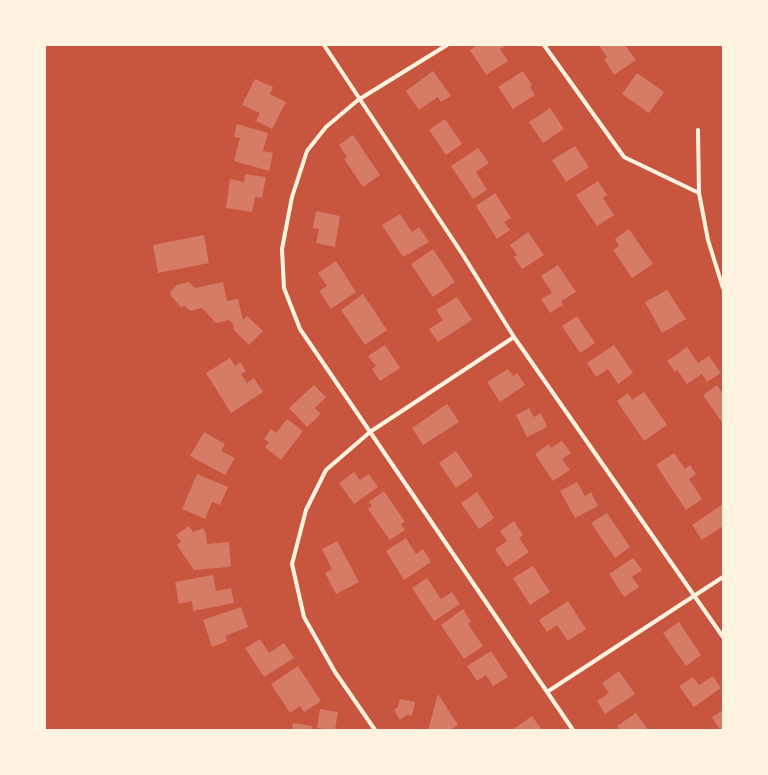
<!DOCTYPE html>
<style>
body{margin:0}
#map{position:relative;width:768px;height:775px;overflow:hidden;background:#c8553d;font-family:Karla,sans-serif}
canvas{display:block}
.frame{position:absolute;inset:0;border:46px solid #fff3e0;pointer-events:none}
</style>
<div id="map">
<canvas width="768" height="775"></canvas>
<div class="frame"></div>
</div>
<script>
const ctx = document.querySelector('canvas').getContext('2d');
ctx.lineJoin = 'round';
function paint(path, color) {
  ctx.fillStyle = color;
  ctx.fill(path, 'evenodd');
}
function trace(path, color, width, dash) {
  ctx.strokeStyle = color;
  ctx.lineWidth = width;
  ctx.lineCap = dash ? 'butt' : 'round';
  ctx.setLineDash(dash || []);
  ctx.stroke(path);
}
const building = new Path2D(`
 M477,45h30l-7,4 8,12 -22,14 -16,-25z
 M599,45h26l11,15 -22,15 -10,-16 3,-2z
 M433,71l18,25 -10,6 -3,-5 -19,13 -13,-19z
 M523,71l9,14 -2,2 5,8 -22,14 -15,-22z
 M637,73l27,19 -15,21 -27,-19z
 M255,79l18,8 -3,7 16,8 -14,27 -16,-8 4,-8 -18,-8z
 M550,108l14,21 -21,14 -14,-21z
 M445,119l17,25 -16,11 -17,-25z
 M237,124l31,9 -5,18 10,2 -4,18 -35,-10 6,-23 -6,-1z
 M353,135l27,40 -17,12 -19,-28 3,-2 -8,-12z
 M575,146l14,21 -23,15 -14,-22z
 M478,148l11,15 -13,9 11,18 -14,9 -22,-33z
 M245,174l21,3 -4,21 -7,-1 -3,15 -26,-4 4,-29 14,3z
 M598,181l9,14 -4,3 11,17 -17,11 -21,-31z
 M495,193l16,25 -7,4 6,8 -13,9 -21,-33z
 M316,211l24,5 -5,31 -19,-4 3,-14 -6,-1z
 M400,214l12,18 7,-5 10,15 -26,15 -21,-32z
 M629,229l24,35 -21,14 -19,-28 6,-4 -4,-7z
 M528,232l16,23 -22,14 -8,-12 3,-2 -7,-10z
 M204,235l5,28 -51,10 -5,-28z
 M433,249l22,33 -22,15 -22,-33z
 M336,261l20,31 -25,17 -12,-18 8,-5 -9,-13z
 M558,265l18,27 -15,9 2,4 -13,8 -9,-14 11,-6 -11,-17z
 M189,282l6,6 28,-6 4,19 11,-2 5,21 4,-4 16,15 -14,14 -15,-15 -1,-6 -4,-4 -13,3 -14,-15 -12,3 -5,-5 -4,1 -10,-11 -1,-4 7,-7z
 M667,290l19,29 -24,14 -17,-31z
 M363,294l24,36 -22,15 -24,-35z
 M457,297l15,23 -34,22 -9,-13 14,-9 -7,-10z
 M577,316l18,27 -15,10 -18,-27z
 M385,345l15,23 -20,13 -8,-12 4,-3 -8,-10z
 M614,345l19,28 -15,11 -10,-15 -12,8 -9,-14z
 M687,347l11,16 11,-7 12,17 -14,9 -5,-8 -15,10 -10,-14 -2,2 -8,-11z
 M230,358l5,8 5,-4 6,9 -5,3 6,9 7,-5 9,14 -32,21 -25,-40z
 M508,369l5,7 4,-3 8,12 -25,17 -13,-20z
 M314,385l12,12 -11,11 6,6 -14,13 -18,-19z
 M717,385l6,9v30l-20,-29z
 M644,392l23,33 -23,16 -27,-40 11,-8 4,7z
 M447,404l12,18 -36,23 -11,-17z
 M529,408l5,9 7,-4 6,14 -20,10 -11,-22z
 M287,419l16,12 -22,29 -16,-13 4,-5 -5,-3 7,-10 5,4z
 M204,432l21,12 -4,7 14,7 -10,17 -35,-19z
 M562,441l9,12 -9,6 8,11 -17,11 -18,-27 14,-10 2,4z
 M456,451l17,25 -17,12 -17,-25z
 M674,453l11,16 5,-4 6,9 -7,5 13,20 -16,11 -30,-45z
 M354,472l6,8 9,-6 9,13 -24,17 -15,-21z
 M197,474l31,13 -8,18 -8,-3 -7,17 -23,-10z
 M577,482l8,14 6,-4 7,14 -23,12 -15,-27z
 M384,491l21,31 -4,2 4,6 -15,10 -22,-31 4,-3 -3,-4z
 M477,492l17,26 -15,11 -18,-26z
 M723,504v22l-21,14 -10,-15z
 M607,513l23,34 -15,11 -24,-35z
 M514,521l9,14 -4,3 10,14 -22,15 -12,-18 12,-8 -7,-10z
 M189,526l4,6 10,-4 3,6 1,10 22,-2 2,23 -2,2 -35,3 -17,-25 4,-3 -5,-7z
 M406,538l10,16 7,-5 8,13 -27,18 -18,-29z
 M337,541l22,41 -23,12 -11,-21 7,-4 -10,-20z
 M633,558l9,12 -10,7 7,10 -15,10 -15,-23z
 M533,566l17,26 -20,13 -17,-27z
 M213,575l3,16 15,-3 3,15 -41,8 -1,-10 -13,3 -4,-22z
 M427,578l14,21 11,-7 8,12 -26,17 -22,-33z
 M568,601l18,28 -18,12 -11,-16 -10,7 -8,-12z
 M241,607l7,20 -23,9 2,5 -15,6 -9,-27z
 M463,609l8,13 -3,2 15,22 -19,13 -23,-34z
 M679,622l22,33 -15,11 -23,-33z
 M260,639l9,14 15,-10 10,15 -30,19 -19,-29z
 M491,651l17,26 -15,9 -7,-11 -9,6 -10,-15z
 M298,666l23,35 -17,11 -4,-6 -10,7 -19,-29z
 M619,671l16,23 -30,20 -8,-13 12,-8 -7,-10z
 M713,676l8,12 -27,19 -15,-21 14,-9 6,8z
 M438,694l20,31 -8,5h-22z
 M400,699l15,3 -3,14 -5,-1 -7,5 -6,-10 4,-3z
 M320,709l18,3 -3,18 -18,-2z
 M723,710v20h-3l-8,-13z
 M636,713l12,17h-28l-3,-4z
 M532,716l10,14h-30z
 M293,723l19,3 -1,4h-19z`);
const minor = new Path2D(`
 M324,45l139,210 51,82 209,300
 M447,45l-89,55 -32,27 -19,24 -15,46 -10,52 2,39 16,41 273,401
 M544,45l80,112 75,36
 M698,130l1,63 9,47 15,48
 M547,692l176,-115
 M375,730l-40,-58 -31,-55 -12,-53 14,-54 20,-40 44,-38 144,-95`);
paint(building, '#d67c66');
trace(minor, '#fff3e0', 4);
</script>
